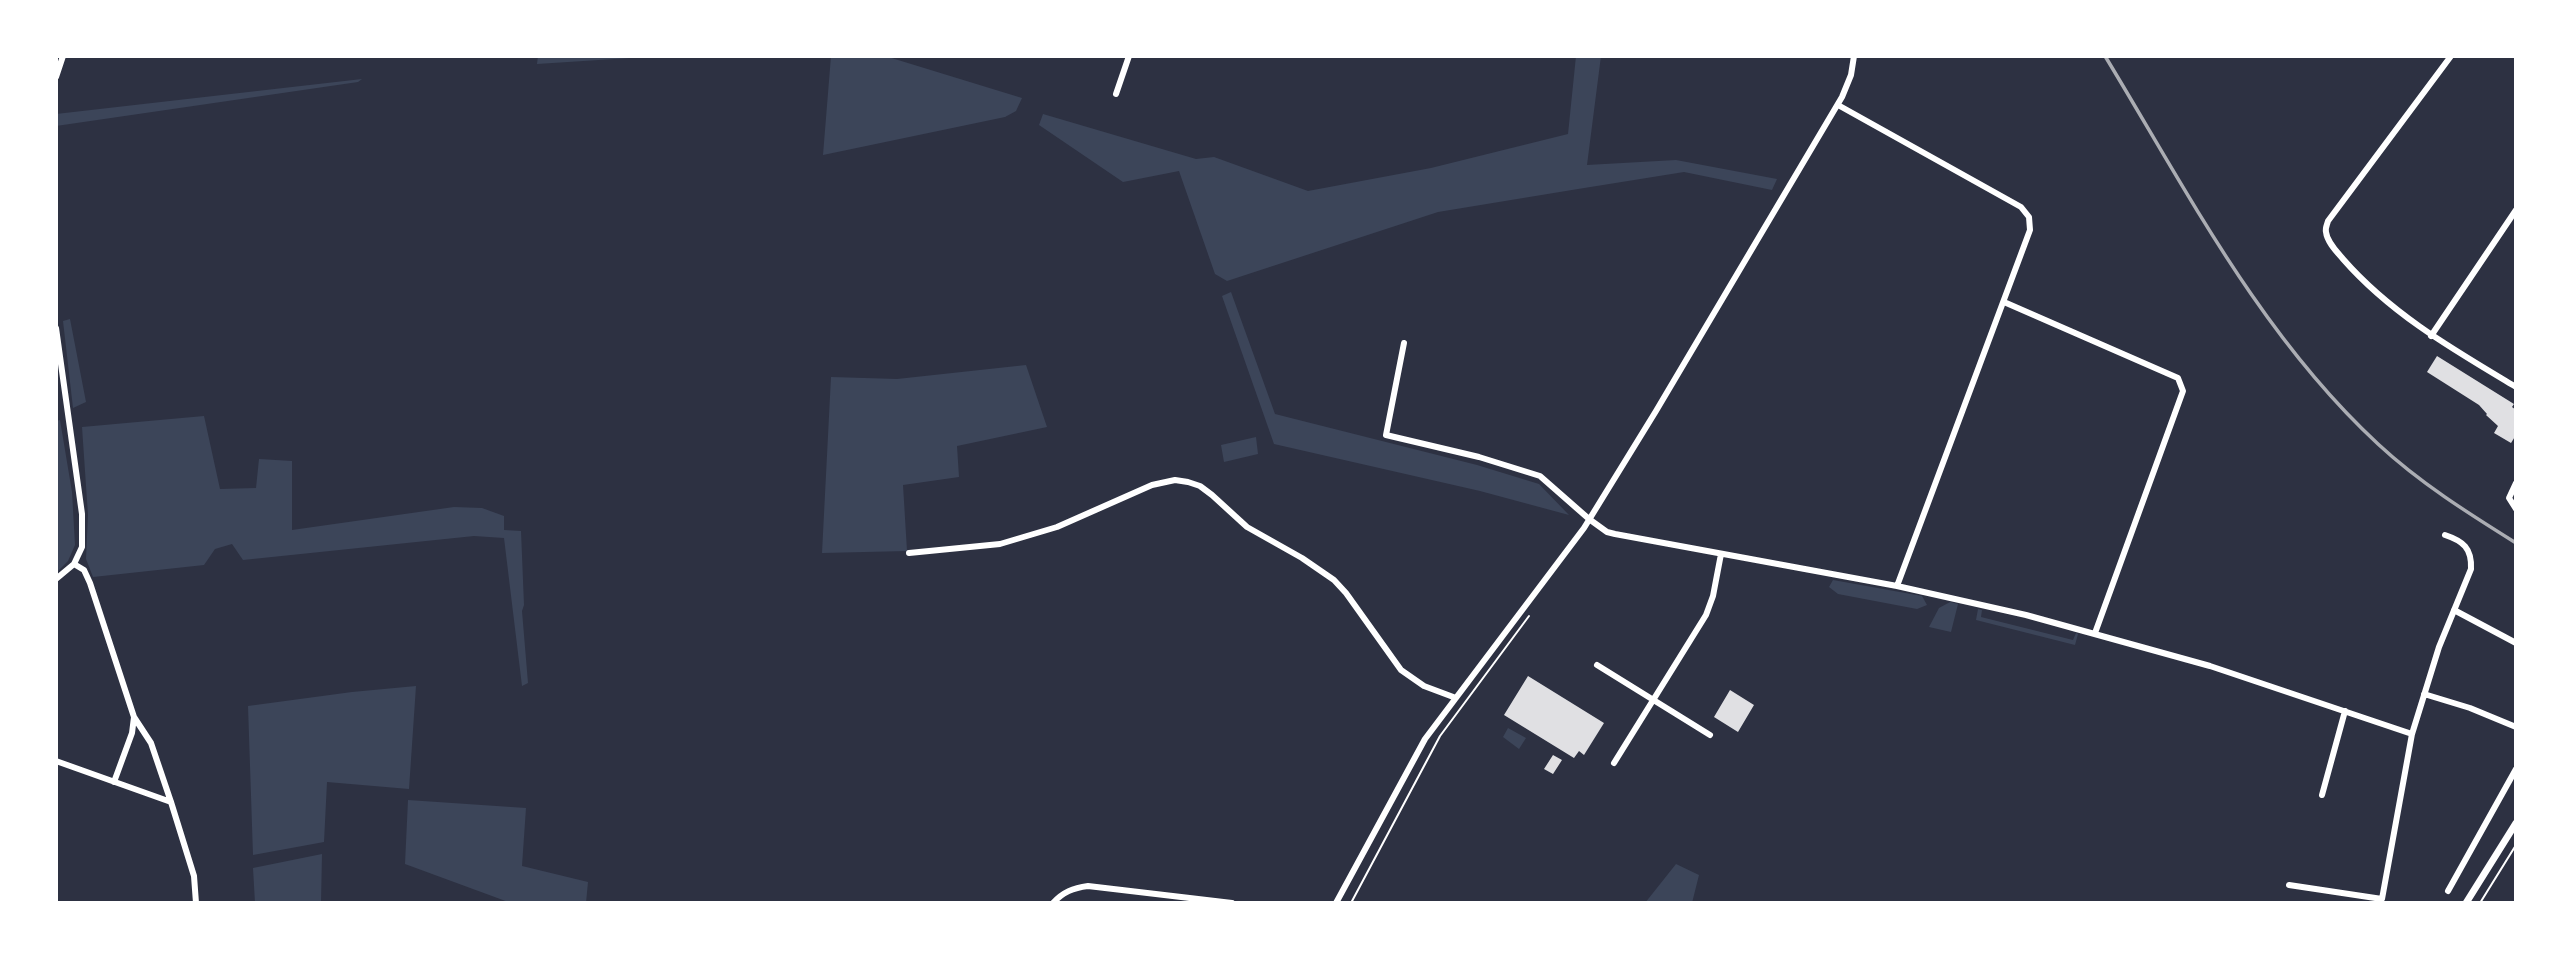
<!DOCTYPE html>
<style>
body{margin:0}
#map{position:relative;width:2572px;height:959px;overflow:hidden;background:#2d3142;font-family:Helvetica,sans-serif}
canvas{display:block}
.frame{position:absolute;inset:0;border:58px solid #fff;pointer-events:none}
</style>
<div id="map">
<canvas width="2572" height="959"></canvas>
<div class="frame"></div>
</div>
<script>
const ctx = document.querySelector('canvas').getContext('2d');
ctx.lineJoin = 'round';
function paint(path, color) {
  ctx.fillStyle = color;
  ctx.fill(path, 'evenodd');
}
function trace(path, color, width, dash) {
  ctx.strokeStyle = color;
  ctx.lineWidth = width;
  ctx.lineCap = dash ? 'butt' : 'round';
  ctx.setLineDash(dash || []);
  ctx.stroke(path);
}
const green = new Path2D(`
 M538,56h123l-124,8z
 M831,56h54l137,42 -6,13 -11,6 -182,38z
 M1576,56h25l-14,109 89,-5 101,19 -5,11 -88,-18 -106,17 -140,23 -211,69 -12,-7 -36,-103 -56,11 -84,-57 4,-11 153,45 18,-2 94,34 123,-23 137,-34z
 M362,79l-4,3 -302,44v-12z
 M1231,292l44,122 202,51 62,19 30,31 -89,-24 -206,-47 -52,-148z
 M70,319l16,83 -13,6 -10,-87z
 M1026,365l21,62 -90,19 2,31 -56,8 4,66 -85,2 9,-176 66,2z
 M204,416l16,73 36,-1 3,-29 33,2v69l162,-23 28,1 22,8v14l17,1 3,74 -2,6 6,72 -6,3 -18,-148 -30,-2 -231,24 -11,-16 -17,5 -11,16 -111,12 -7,-18 2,-44 -6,-88z
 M60,420l12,72 3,53 -7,16 -12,12v-152z
 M1256,437l2,17 -34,8 -3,-17z
 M1833,580l89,16 5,9 -10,4 -79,-15 -9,-7z
 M1950,602l8,2 -7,28 -22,-5 10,-19z
 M1978,609l4,1 -1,7 92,23 3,-7 2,1 -3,11 -99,-25z
 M416,686l-7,103 -82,-7 -3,60 -71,13 -5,-149 104,-14z
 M1508,728l18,10 -7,11 -16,-12z
 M408,800l118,8 -4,58 66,16 -2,21h-75l-106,-39z
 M322,854l-1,49h-66l-2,-35z
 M1676,864l23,11 -7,28h-47z`);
const building = new Path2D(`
 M2437,356l77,48 -2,3 4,3v25l-5,8 -17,-10 4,-7 -12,-11 1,-1 -8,-9 -52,-33z
 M1528,676l76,47 -20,32 -5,-4 -5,7 -70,-43z
 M1730,690l24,15 -16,27 -24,-15z
 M1553,755l9,5 -9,14 -9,-5z`);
const path = new Path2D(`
 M1351,903l89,-167 89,-120
 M2480,903l36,-58`);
const minor = new Path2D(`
 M2451,56l-123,165c-1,4 -3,7 -2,11 1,10 11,20 17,27 48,55 111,91 173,128
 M56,77l7,-21
 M1116,94l13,-38
 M1838,105l183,102 8,10 1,13 -133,356
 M2004,302l174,76 5,13 -88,242
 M56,328l26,186v33l-8,17 -18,15
 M2431,336l85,-126
 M1404,343l-18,92 93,22 61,19 49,43 18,13 8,2 282,52 129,29 184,51 202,68
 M2516,483l-7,15 7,11
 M909,553l91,-9 57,-17 95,-42 23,-5 13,2 12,4 12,9 35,32 55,31 32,22 12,13 55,77 23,16 32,12
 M74,564l10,6 6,13 44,134 17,26 20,59 23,74 2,27
 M2454,610l62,33
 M1597,665l113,70
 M2424,694l46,14 46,19
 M56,761l115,41
 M1614,763l92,-148 7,-19 8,-42
 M114,782l18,-49 2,-16
 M2322,795l23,-84
 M2289,885l93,14 30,-165 27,-87 32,-78c1,-21 -8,-28 -26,-34
 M2448,891l68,-122
 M1053,903c10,-11 20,-15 35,-17l144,17
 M1336,903l89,-164 159,-211 72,-117 186,-314 9,-22 3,-19`);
const tertiary = new Path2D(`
 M2466,903l50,-80`);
const rail = new Path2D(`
 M2105,56c82,135 156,280 273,388 42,39 90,69 138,99`);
paint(green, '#3c4559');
paint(building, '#e0e0e3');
trace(path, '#fff', 2);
trace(minor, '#fff', 6);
trace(tertiary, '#fff', 7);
trace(rail, '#abadb3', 3.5);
</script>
